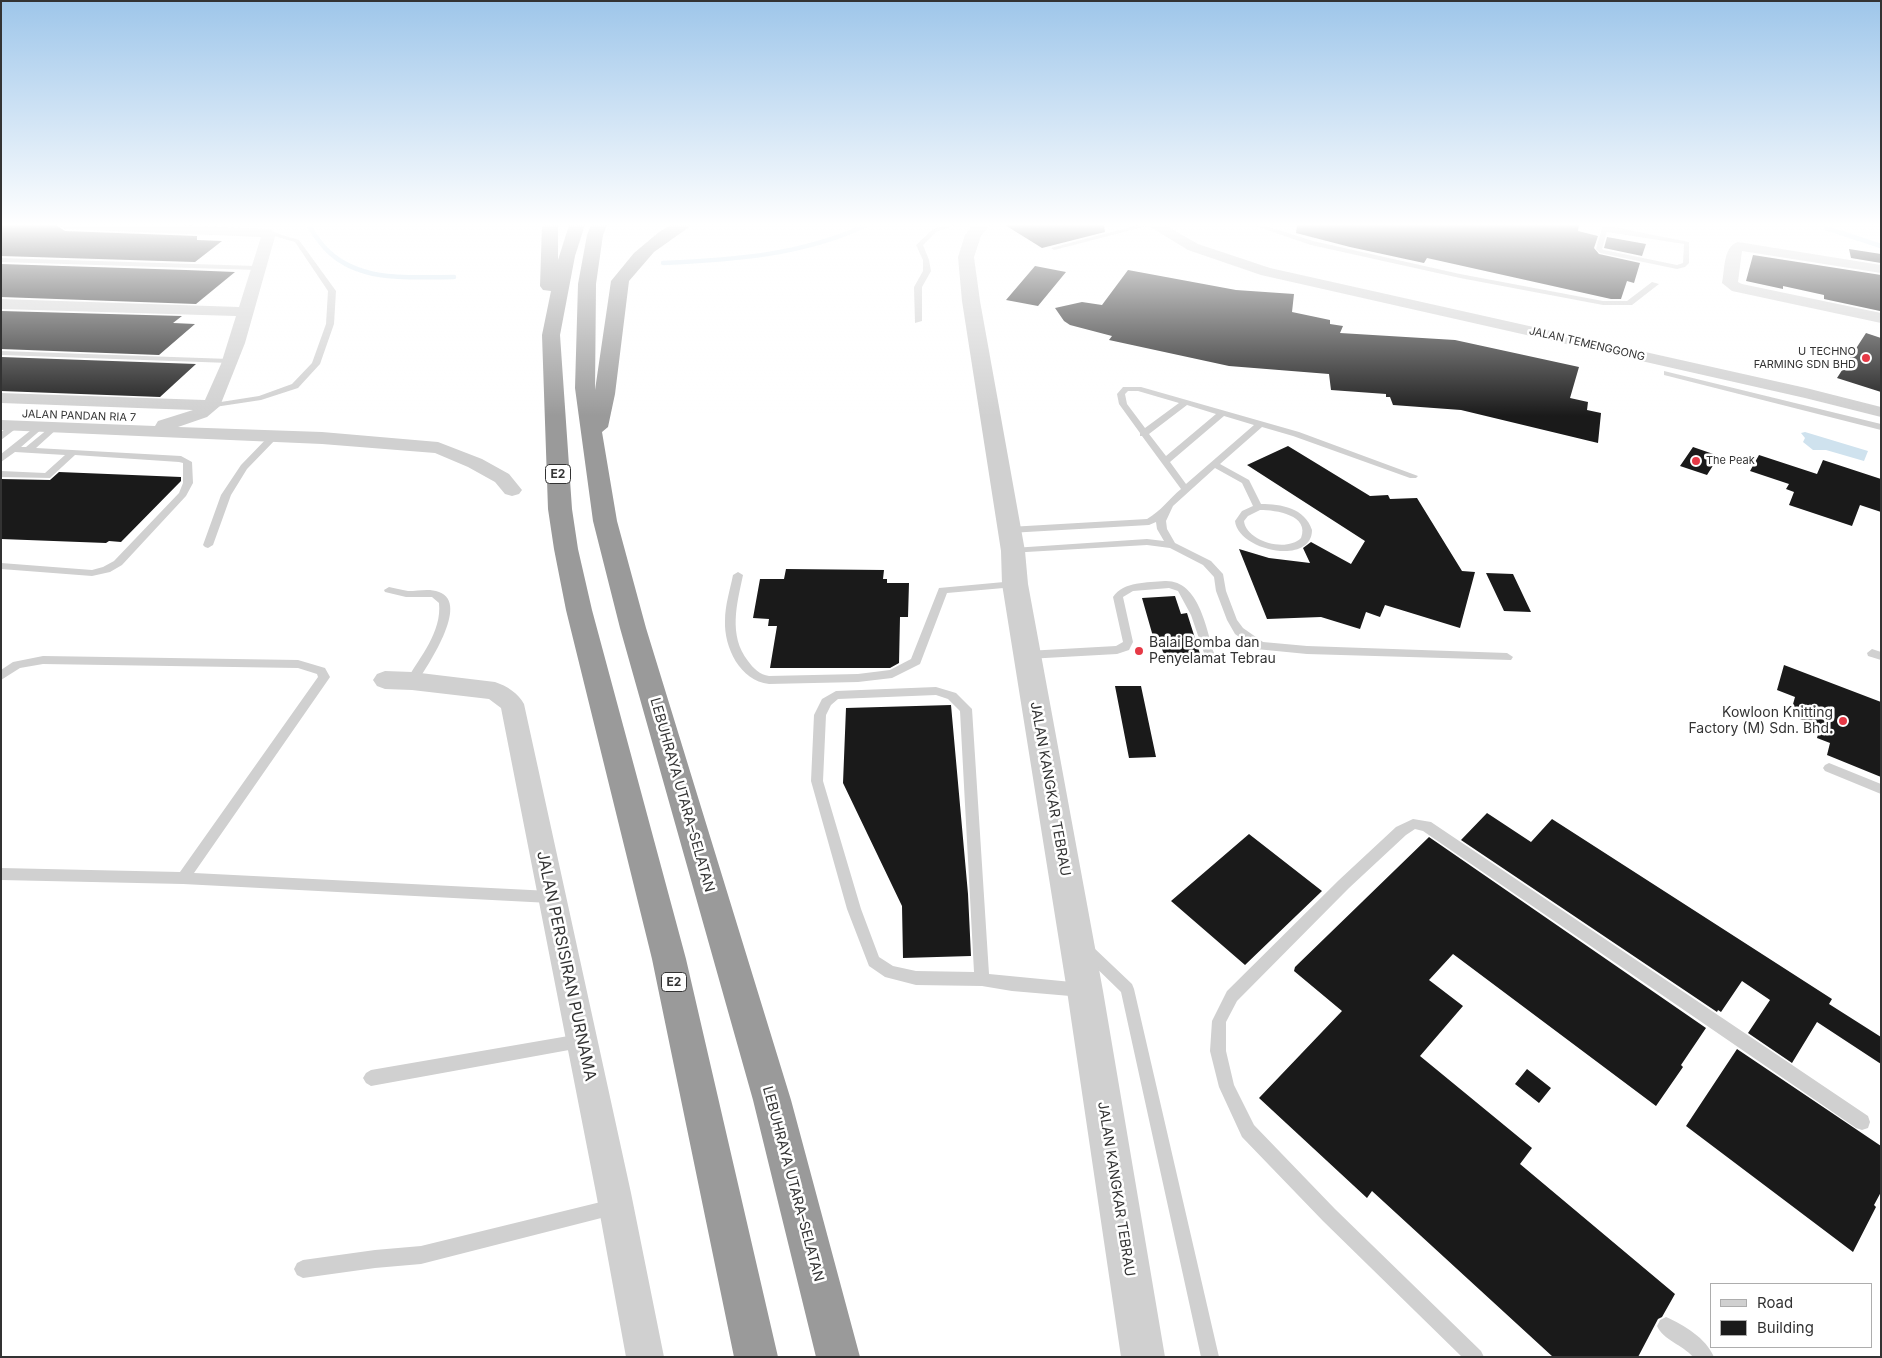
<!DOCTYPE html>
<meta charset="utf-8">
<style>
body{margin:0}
#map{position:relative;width:1882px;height:1358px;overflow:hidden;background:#fff;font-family:Inter,sans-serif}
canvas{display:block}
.frame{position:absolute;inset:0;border:2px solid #333;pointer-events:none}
.legend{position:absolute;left:1710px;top:1283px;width:162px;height:65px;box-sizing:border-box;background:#fff;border:1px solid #adadad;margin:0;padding:6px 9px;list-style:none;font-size:15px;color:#333}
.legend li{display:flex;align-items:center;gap:10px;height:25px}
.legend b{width:25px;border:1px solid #adadad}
</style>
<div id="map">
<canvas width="1882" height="1358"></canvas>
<div class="frame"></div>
<ul class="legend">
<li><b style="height:6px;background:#d0d0d0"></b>Road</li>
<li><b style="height:14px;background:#1a1a1a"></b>Building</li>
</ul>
</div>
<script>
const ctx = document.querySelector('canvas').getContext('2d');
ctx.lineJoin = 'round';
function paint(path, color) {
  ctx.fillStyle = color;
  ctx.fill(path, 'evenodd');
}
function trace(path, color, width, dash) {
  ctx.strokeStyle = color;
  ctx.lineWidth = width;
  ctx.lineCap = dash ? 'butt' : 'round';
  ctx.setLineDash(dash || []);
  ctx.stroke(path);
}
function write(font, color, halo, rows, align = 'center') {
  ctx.font = font + ' Inter,sans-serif';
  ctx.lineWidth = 5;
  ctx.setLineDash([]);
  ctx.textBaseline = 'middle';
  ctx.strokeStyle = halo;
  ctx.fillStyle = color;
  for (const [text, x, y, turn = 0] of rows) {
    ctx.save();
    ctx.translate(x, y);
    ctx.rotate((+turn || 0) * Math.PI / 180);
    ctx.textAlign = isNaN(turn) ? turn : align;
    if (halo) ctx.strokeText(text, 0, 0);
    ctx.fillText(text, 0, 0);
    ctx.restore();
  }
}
const water = new Path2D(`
 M1805,432l63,19 -4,10 -38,-11h-13l-10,-8 2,-4 -4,-5z`);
const stream = new Path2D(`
 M308,225c6,9 13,20 21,27 33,31 84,25 125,25
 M1826,228l55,18
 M663,263c71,-3 139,-8 204,-38`);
const building = new Path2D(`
 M1,225h55l9,6 132,5v4l25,1 -27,21 -194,-6z
 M1005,225h99l1,7 -63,16z
 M1297,225h282l-1,6 20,5 -4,12 5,6 41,9 -6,20 -7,-2 -6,18h-10l-184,-41 -3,5 -74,-16 -54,-14z
 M1607,237l39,7 -4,12 -38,-8z
 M1849,249l32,5v9l-30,-5z
 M1753,255l128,20 -1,36 -56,-12v-4l-41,-9v3l-37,-8z
 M1,264l185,6 49,2 -39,32 -195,-7z
 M1035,266l31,6 -28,34 -32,-6z
 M1128,270l108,20 58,4 -2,18 38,8v4l13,2 -3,7 115,7 124,27 -9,31 18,4 -1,8 14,3 -3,30 -137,-33 -68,-5 -3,-8h-4v-3l-55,-4 -2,-16 -100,-8 -120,-26 3,-4 -42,-11 -6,-4 -9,-13 27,-6 20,3z
 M1,311l181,5 -9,7 22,1 -36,31 -158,-6z
 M1866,333l15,5v54l-44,-14z
 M1,357l195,7 -36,33 -159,-6z
 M1288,446l82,50 18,-1 2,4 27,-1 45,73 13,1 -15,56 -75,-23 -5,12 -14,-5 -6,17 -39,-12 -54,2 -28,-70 30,9 41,5 -7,-15 8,-6 40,22 14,-23 -118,-76z
 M1693,447l26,9 -12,19 -27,-9z
 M1759,455l58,19 6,-14 58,19v33l-21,-7 -8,21 -63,-21 5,-13 -8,-3 3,-5 -39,-13z
 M59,472l122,5v4l-60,61 -12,-1 -3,2 -105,-4v-60l49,1z
 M786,569l98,1 -1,9h4v4h22l-1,34h-8l-1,46 -9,5h-120l7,-42h-9l1,-7 -16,-1 7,-39h24z
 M1486,573l27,1 18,38 -27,-1z
 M1175,596l6,18 6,-1 13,41 -36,1 -5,-15h-5l-12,-42z
 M1784,665l97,37v75l-54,-22 3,-12 -13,-5 3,-11 -30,-12 5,-18 -18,-7z
 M1115,686h26l15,71 -27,1z
 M951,705l17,189 3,62 -68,2 -1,-52 -59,-123 3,-75z
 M1487,813l44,29 21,-23 280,180 -3,5 52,33v27l-64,-42 -25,41 -44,-30 22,-33 -28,-19 -21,31 -3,-2 -1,2 -256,-172z
 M1249,834l73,57 -77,74 -74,-64z
 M1429,837l277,191 -25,37 2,2 -27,39 -203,-152 -24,26 34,26 -43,50 112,92 -12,16 155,130 -13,23 -4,2 -20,38h-85l-181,-166 -5,7 -108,-100 83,-87 -48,-40 1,-4z
 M1737,1049l144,97v46l-7,13 2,2 -23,45 -167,-126z
 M1527,1069l24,19 -12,15 -24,-19z`);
const service = new Path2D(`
 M945,225h11l-20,7 -13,13 6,15 2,11 -9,16v34l-7,2 -1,-36 9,-16v-11l-7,-15 16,-15z
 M1138,225h13l-97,25 -3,-2z
 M1252,225h11l50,16 147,33 143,27h24l25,-19 7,2 -27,21h-29l-143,-27 -149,-33z
 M1603,225l86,17v21l-4,4 -8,2 -77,-16 -4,-4zM1607,232l77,12 -1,19 -6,2 -73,-15 -2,-1z
 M269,231l30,9 37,51 -2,33 -14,40 -22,24 -37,12 -53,8v-4l51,-8 33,-12 20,-21 14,-39 2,-33 -33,-49 -28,-8 -1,-1z
 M1,258l256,8 3,2 -3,2 -256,-8z
 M1,351l229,8 4,2 -4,2 -229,-8z
 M1664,371l217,53v6l-217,-55z
 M1123,387h18l158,45 119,44 -2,2h-6l-117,-42 -31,-9 -42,37 29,16 12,24c20,0 44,4 51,26 0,36 -74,21 -77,-9l7,-10 11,-5 -11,-23 -27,-15 -42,38 -7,15 1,8 8,14 36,18 12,13 3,17 11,29 6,8 20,14 44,4 200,7 6,4 -2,3 -204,-6 -51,-5 -21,-15 -8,-14 -11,-29 -2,-14 -11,-12 -33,-17 -23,-3 -138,8 -1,-2 1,-2 4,-1 134,-9 17,2 -7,-12 -1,-7 -7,3 -140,8 -5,-3 5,-3 138,-8c14,-8 22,-20 34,-30l-39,-53h-2v-3l-21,-29 -2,-10zM1128,391h10l41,12 -34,25 -18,-24 -2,-10zM1187,405l29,9 -50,42 -17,-22zM1224,416l30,9 -68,59 -16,-22zM1260,510c16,0 50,5 41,28 -15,15 -55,3 -57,-17l4,-5z
 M15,422l3,1v4l-17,13v-8z
 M40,423l3,1v4l-22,19h5l28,-23 4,3 -1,2 -21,19 145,8 11,6 1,21 -7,13 -64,69 -12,7 -18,4 -91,-7v-6l91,7 11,-3 11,-6 65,-68 4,-10v-20l-4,-1 -104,-7 -25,23 -49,-1v-6l44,2 20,-18 -50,-3 -14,10v-8z
 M274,433l4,3 -1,2 -30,31 -16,26 -18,50 -5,3 -3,-1 -2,-2 18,-50 20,-30 30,-31z
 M738,572l5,3c-6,29 -15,60 5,86 5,7 12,14 21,15l89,-2 32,-4 21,-11 28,-71 76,-7 5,3 -5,3 -68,6 -27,71 -28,14 -34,4 -89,2c-29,-3 -45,-37 -44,-63 0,-16 5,-31 8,-46z
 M1165,581c34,-1 41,47 49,72l-1,3h-8l-14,-41 -13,-24 -9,-3 -36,3 -10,6 10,45 -4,8 -12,4 -90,5 -6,-4 6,-4 89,-5 7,-4 -10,-45c11,-16 34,-14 52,-16z
 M389,587c6,1 12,3 19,4 11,0 21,-3 31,1 32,11 -13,76 -23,92l-4,1 -6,-4c14,-24 36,-49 33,-78l-7,-6h-26l-21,-5 -1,-2z
 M1872,649l9,3v8l-13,-4 -1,-3z
 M43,656l255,4 27,8 5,9 -2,3 -134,193 356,18 5,2 2,4 -2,4 -5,2 -367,-19 -182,-4v-12l179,4 138,-195 -1,-3 -19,-6 -255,-4 -23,4 -19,12v-10l12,-8z
 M936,687l20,6 16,16 17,265 93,9 5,2 2,5 -2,5 -5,2 -70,-6 -30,-5 -66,-1 -31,-8 -16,-11 -22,-57 -36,-128 3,-66 8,-16 14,-8zM936,695l12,4 12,12 14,261 -58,-1 -23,-5 -14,-9 -18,-48 -38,-128 3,-66 5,-10 7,-6z
 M1829,763l52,21v10l-56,-23 -2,-3 2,-3z
 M1413,819l18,3 437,294 2,6 -2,6 -6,2 -6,-2 -433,-297 -8,-2 -9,6 -57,53 -112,113 -11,21v29l8,34 20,40 81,84 146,142 3,6h-22l-139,-136 -81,-84 -23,-50 -9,-36 2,-30 15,-30 112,-111 57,-53z
 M1088,945l5,2 39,37 2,5 85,368h-18l-80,-365 -38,-37 -2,-4 2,-4z
 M580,1034l5,2 3,5 -3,5 -5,2 -209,38 -5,-3 -3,-5 3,-5 5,-3z
 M613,1199l6,2 2,6 -2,6 -6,2 -192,49 -46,4 -72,10 -6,-3 -3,-6 3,-6 6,-3 72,-10 46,-4z
 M1666,1317c18,8 40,21 48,40h-21c-10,-12 -30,-17 -36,-31l3,-6z`);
const minor = new Path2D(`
 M58,225h124l87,4 7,4 -31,110 -25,63 -13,11 -29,10 144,5 116,10 44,17 27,15 13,16 -3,4 -7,2 -7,-2 -10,-12 -27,-15 -33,-14 -113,-9 -321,-14v-10l154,6 3,-5 35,-11 -192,-7v-10l204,7 16,-36 15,-48 -235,-7v-10l238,8 22,-70 -196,-8z
 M1147,225h18l33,19 72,24 536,120 75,19v10l-76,-19 -544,-123 -73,-25z
 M1738,242l143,23v8l-139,-22 -4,31 4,2 139,29v10l-149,-32 -10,-8c3,-13 1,-37 16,-41z
 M385,671l27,1 83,10c12,4 23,11 29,22l107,489 33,164h-38l-30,-164 -95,-485 -12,-9 -77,-9 -27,-1 -8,-3 -4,-6 4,-6z`);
const tertiary = new Path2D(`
 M973,225h17l-9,11 -7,21 6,44 45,250 3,33 75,407 62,366h-44l-54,-366 -65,-407 -1,-33 -39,-250 -4,-44 7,-22z`);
const motorway = new Path2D(`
 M542,225h16v35l11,-35h16l-10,31 -15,79 12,174 6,40 14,61 94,349 92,398h-44l-82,-398 -86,-349 -12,-61 -6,-40 -6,-174 9,-44 -8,-1 -3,-4z
 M591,225h16l-4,10 -7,49 -1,106 16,-109 23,-28 25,-21 12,-7h21l-38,27 -25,29 -14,113 -7,33 -6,5 15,89 29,107 145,472 69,257h-44l-63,-257 -133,-472 -27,-107 -18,-133 3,-104 9,-49z`);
const markers = [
 [1866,358,5,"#e63946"],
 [1696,461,5,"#e63946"],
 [1139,651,5,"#e63946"],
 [1843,721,5,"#e63946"]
];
const farStreetnames = [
 ["JALAN TEMENGGONG",1587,344,13],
 ["JALAN PANDAN RIA 7",79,416,2]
];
const farPoinames = [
 ["U TECHNO",1856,352],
 ["FARMING SDN BHD",1856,365],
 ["The Peak",1706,461,"left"]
];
const shields = [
 [558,474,25],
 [674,982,25]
];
const shieldNames = [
 ["E2",558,474],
 ["E2",674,982]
];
const poiNames = [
 ["Balai Bomba dan",1149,643],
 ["Penyelamat Tebrau",1149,659],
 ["Kowloon Knitting",1833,713,"right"],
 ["Factory (M) Sdn. Bhd.",1833,729,"right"]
];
const streetNames = [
 ["JALAN KANGKAR TEBRAU",1050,789,80],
 ["LEBUHRAYA UTARA–SELATAN",682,795,74],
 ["LEBUHRAYA UTARA–SELATAN",793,1184,75],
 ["JALAN KANGKAR TEBRAU",1116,1189,81]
];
const nearStreetnames = [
 ["JALAN PERSISIRAN PURNAMA",566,966,78]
];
paint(water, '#cfe2ee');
trace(stream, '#cfe2ee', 4.5);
paint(building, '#1a1a1a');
paint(service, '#d0d0d0');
paint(minor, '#d0d0d0');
paint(tertiary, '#d0d0d0');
paint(motorway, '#9a9a9a');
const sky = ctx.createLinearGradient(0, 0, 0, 416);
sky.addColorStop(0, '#9ec6ea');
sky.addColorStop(0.54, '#fff');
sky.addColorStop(1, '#ffffff00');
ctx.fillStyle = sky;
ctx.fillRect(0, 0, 1882, 416);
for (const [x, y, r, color] of markers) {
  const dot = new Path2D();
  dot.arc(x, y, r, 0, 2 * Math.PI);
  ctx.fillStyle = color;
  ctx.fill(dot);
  trace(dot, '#fff', 2);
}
write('11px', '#333', '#fff', farStreetnames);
write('11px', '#333', '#fff', farPoinames, 'right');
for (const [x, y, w] of shields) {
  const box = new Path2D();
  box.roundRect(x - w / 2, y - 9.5, w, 19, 4);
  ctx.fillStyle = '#fff';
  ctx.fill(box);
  trace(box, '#333', 1);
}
write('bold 12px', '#333', null, shieldNames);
write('14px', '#333', '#fff', poiNames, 'left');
write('14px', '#333', '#fff', streetNames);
write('16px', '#333', '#fff', nearStreetnames);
</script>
